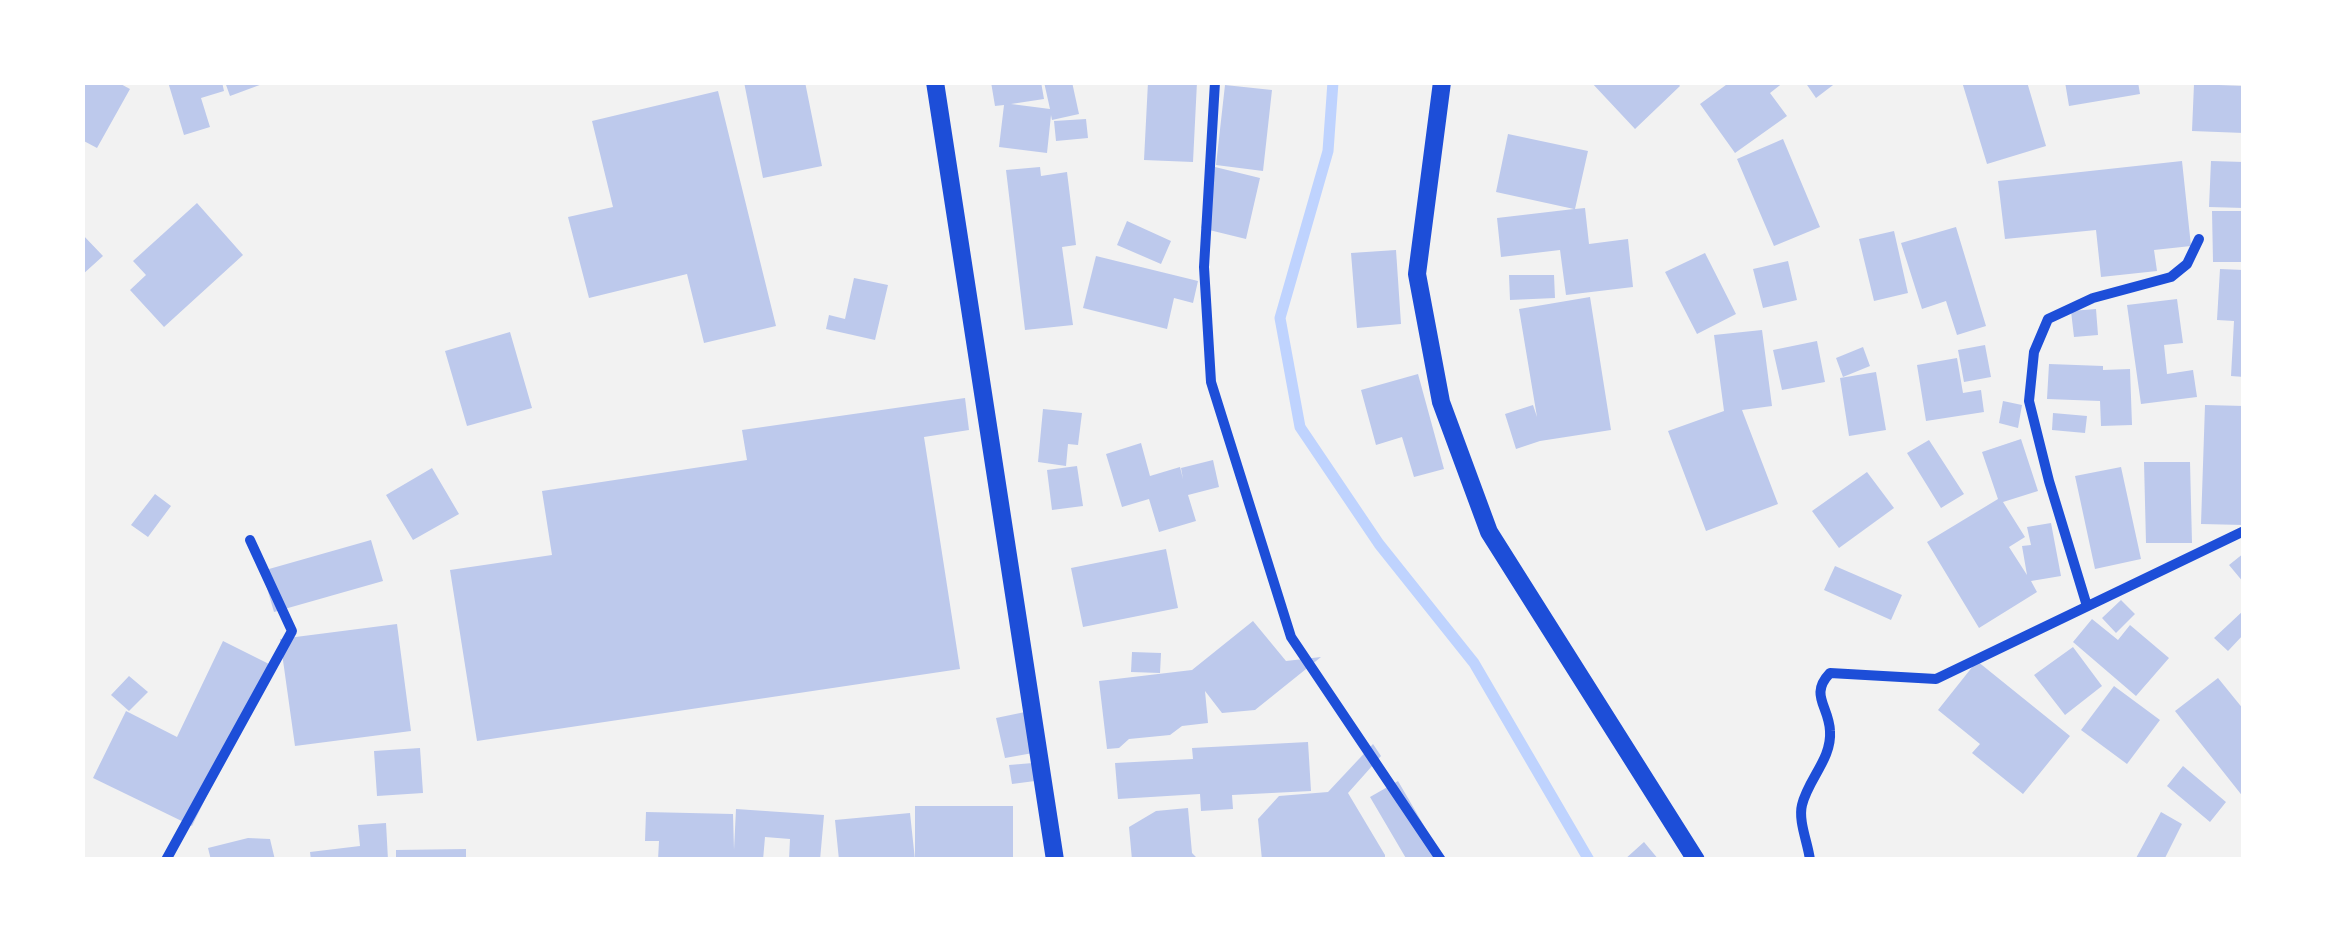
<!DOCTYPE html>
<style>
body{margin:0}
#map{position:relative;width:2326px;height:942px;overflow:hidden;background:#f2f2f2;font-family:Bitter,serif}
canvas{display:block}
.frame{position:absolute;inset:0;border:85px solid #fff;pointer-events:none}
</style>
<div id="map">
<canvas width="2326" height="942"></canvas>
<div class="frame"></div>
</div>
<script>
const ctx = document.querySelector('canvas').getContext('2d');
ctx.lineJoin = 'round';
function trace(path, color, width, dash) {
  ctx.strokeStyle = color;
  ctx.lineWidth = width;
  ctx.lineCap = dash ? 'butt' : 'round';
  ctx.setLineDash(dash || []);
  ctx.stroke(path);
}
function paint(path, color) {
  ctx.fillStyle = color;
  ctx.fill(path, 'evenodd');
}
const stream = new Path2D(`
 M1333,82l-5,69 -48,167 20,109 79,117 95,119 115,197`);
const building = new Path2D(`
 M82,82h35l13,7 -33,59 -15,-8z
 M168,82h54l2,9 -23,7 9,29 -26,8z
 M225,82h40v1l-35,13z
 M744,82h61l17,84 -59,12z
 M991,82h50l3,17 -33,5 39,5 -6,-27h28l7,32 -27,6 -1,-5 -4,38 -48,-6 5,-42 -9,1z
 M1148,82h49l-4,80 -49,-2z
 M1591,82h86l3,4 -45,43z
 M1730,82h54l-14,11 17,23 -52,37 -35,-49z
 M1805,82h32l-21,16z
 M1962,82h65l19,64 -59,18z
 M2065,82h73l2,12 -71,12z
 M2194,84l50,2v47l-52,-2z
 M1225,85l47,5 -9,81 -47,-6z
 M718,91l58,235 -72,17 -17,-69 -98,24 -21,-81 45,-10 -21,-86z
 M1086,119l2,19 -32,3 -2,-20z
 M1508,134l80,17 -13,58 10,-1 4,36 39,-5 5,48 -67,8 -6,-45 -59,7 -4,-39 77,-9 -78,-17z
 M1783,139l37,88 -46,19 -37,-87z
 M2182,161l9,85 -37,4 3,21 -56,6 -5,-47 -91,9 -7,-58z
 M2211,161l33,1v46l-35,-1z
 M1040,167l1,9 26,-4 9,73 -14,2 11,78 -48,5 -19,-160z
 M1215,167l45,11 -14,61 -45,-11z
 M197,203l46,52 -79,72 -34,-37 16,-15 -13,-14z
 M2212,211h32v51h-31z
 M1127,221l44,20 -10,23 -44,-19z
 M1956,227l30,99 -29,9 -11,-34 -24,8 -21,-66z
 M1894,231l14,62 -34,8 -15,-62z
 M82,234l21,22 -21,19z
 M1396,250l5,74 -44,4 -6,-75z
 M1705,253l31,61 -39,20 -32,-62z
 M1096,256l102,25 -5,22 -19,-5 -7,31 -84,-21z
 M1788,261l9,39 -34,8 -10,-39z
 M2220,269l24,1v107l-13,-1 3,-55 -17,-1z
 M1509,275h45l1,23 -45,2z
 M854,278l34,7 -13,55 -49,-11 3,-14 16,4z
 M1590,297l21,133 -71,11 -24,8 -11,-35 28,-9 4,12 -18,-108z
 M2177,299l6,44 -19,2 3,29 26,-4 4,27 -56,7 -14,-99z
 M2096,309l2,26 -24,2 -3,-26z
 M1762,330l10,76 -30,4 36,94 -72,27 -38,-100 56,-20 -10,-76z
 M510,332l22,76 -65,18 -22,-75z
 M1817,341l8,41 -43,8 -9,-40z
 M1985,345l6,32 -27,5 -6,-32z
 M1863,347l7,19 -27,11 -7,-19z
 M1957,358l6,35 18,-3 3,22 -58,9 -9,-56z
 M2049,364l54,2v4l27,-1 2,56 -31,1 -1,-25 -53,-2z
 M1876,372l10,58 -37,6 -9,-58z
 M1418,374l26,95 -30,8 -12,-40 -26,8 -15,-55z
 M965,398l4,32 -45,7 36,232 -483,72 -27,-171 102,-15 -10,-64 205,-31 -5,-30z
 M2003,401l19,4 -4,23 -19,-5z
 M2205,405l39,1v119l-43,-1z
 M1043,409l39,4 -4,32 -10,-1 -2,22 -28,-4z
 M2053,413l34,3 -2,17 -33,-3z
 M2021,439l17,52 -35,11 22,35 -16,10 18,28 -5,-29 9,-1 -4,-18 24,-4 10,53 -30,5 6,11 -58,36 -52,-86 71,-43 -16,-47z
 M1929,440l35,54 -23,14 -34,-55z
 M1141,443l9,33 30,-9 3,12 -2,-11 32,-8 6,27 -31,8 8,26 -37,11 -10,-33 -27,8 -16,-53z
 M2144,462h46l2,81h-46z
 M1077,466l6,40 -31,4 -5,-40z
 M2121,467l20,92 -46,10 -20,-93z
 M432,468l27,46 -46,26 -27,-45z
 M1867,472l27,36 -55,40 -27,-37z
 M155,494l16,12 -23,31 -17,-12z
 M371,540l12,41 -109,31 -12,-41z
 M1166,549l12,59 -95,19 -12,-59z
 M2244,553v30l-15,-18z
 M1835,566l67,29 -11,25 -67,-30z
 M2121,600l14,14 -19,19 -14,-15z
 M2244,610v24l-16,17 -14,-13z
 M2092,619l26,21 12,-15 39,33 -33,38 -63,-54z
 M1253,621l33,40 35,-4 -66,53 -33,3 -17,-22 3,32 -26,3 -12,9 -41,4 -10,9 -12,1 -8,-68 93,-11z
 M397,624l14,107 -116,15 -15,-107z
 M223,641l48,24 -79,161 -99,-48 33,-67 51,26z
 M2073,647l29,39 -37,29 -31,-40z
 M1132,652l29,1 -1,20 -29,-1z
 M1977,661l93,75 -47,58 -51,-41 8,-9 -42,-34z
 M129,676l19,16 -19,19 -18,-16z
 M2218,678l26,32v88l-69,-87z
 M2114,686l46,34 -33,44 -46,-34z
 M1025,712l8,41 -28,5 -9,-40z
 M1308,742l3,49 -79,4 1,14 -32,2 -1,-17 -82,5 -3,-36 78,-4 -1,-11z
 M1373,744l8,12 -33,37 37,62v5h-123l-4,-41 21,-23 49,-4z
 M420,748l3,45 -46,3 -3,-45z
 M1033,763l2,18 -23,3 -3,-19z
 M2183,766l43,36 -16,20 -43,-36z
 M1398,781l46,79h-37l-37,-63z
 M915,806h98v54l-98,-1z
 M1188,808l4,45 7,7h-67l-3,-33 27,-16z
 M736,809l88,6 -4,45h-31l1,-21 -25,-2 -2,23h-105l1,-19h-14l1,-29 87,2 1,36z
 M2161,812l21,12 -18,36h-29z
 M910,813l5,47h-76l-4,-40z
 M386,823l2,37h-77l-1,-8 50,-6 -2,-21z
 M248,838l22,1 5,21h-64l-3,-12z
 M1644,842l15,18h-35z
 M466,849v11h-70v-10z`);
const minor = new Path2D(`
 M1215,82l-11,185 7,115 80,255 150,223
 M2087,606l-38,-125 -20,-80 5,-49 14,-33 45,-21 78,-21 16,-13 12,-25
 M166,860l126,-229 -42,-91
 M1810,860c-2,-17 -12,-39 -8,-55 6,-26 30,-46 28,-74 -1,-25 -21,-36 0,-58l106,6 308,-148`);
const tertiary = new Path2D(`
 M935,82l120,778
 M1442,82l-25,192 24,128 48,130 207,328`);
trace(stream, '#bfd3fe', 11);
paint(building, '#bdc9ec');
trace(minor, '#1d4ed8', 10);
trace(tertiary, '#1d4ed8', 18);
</script>
